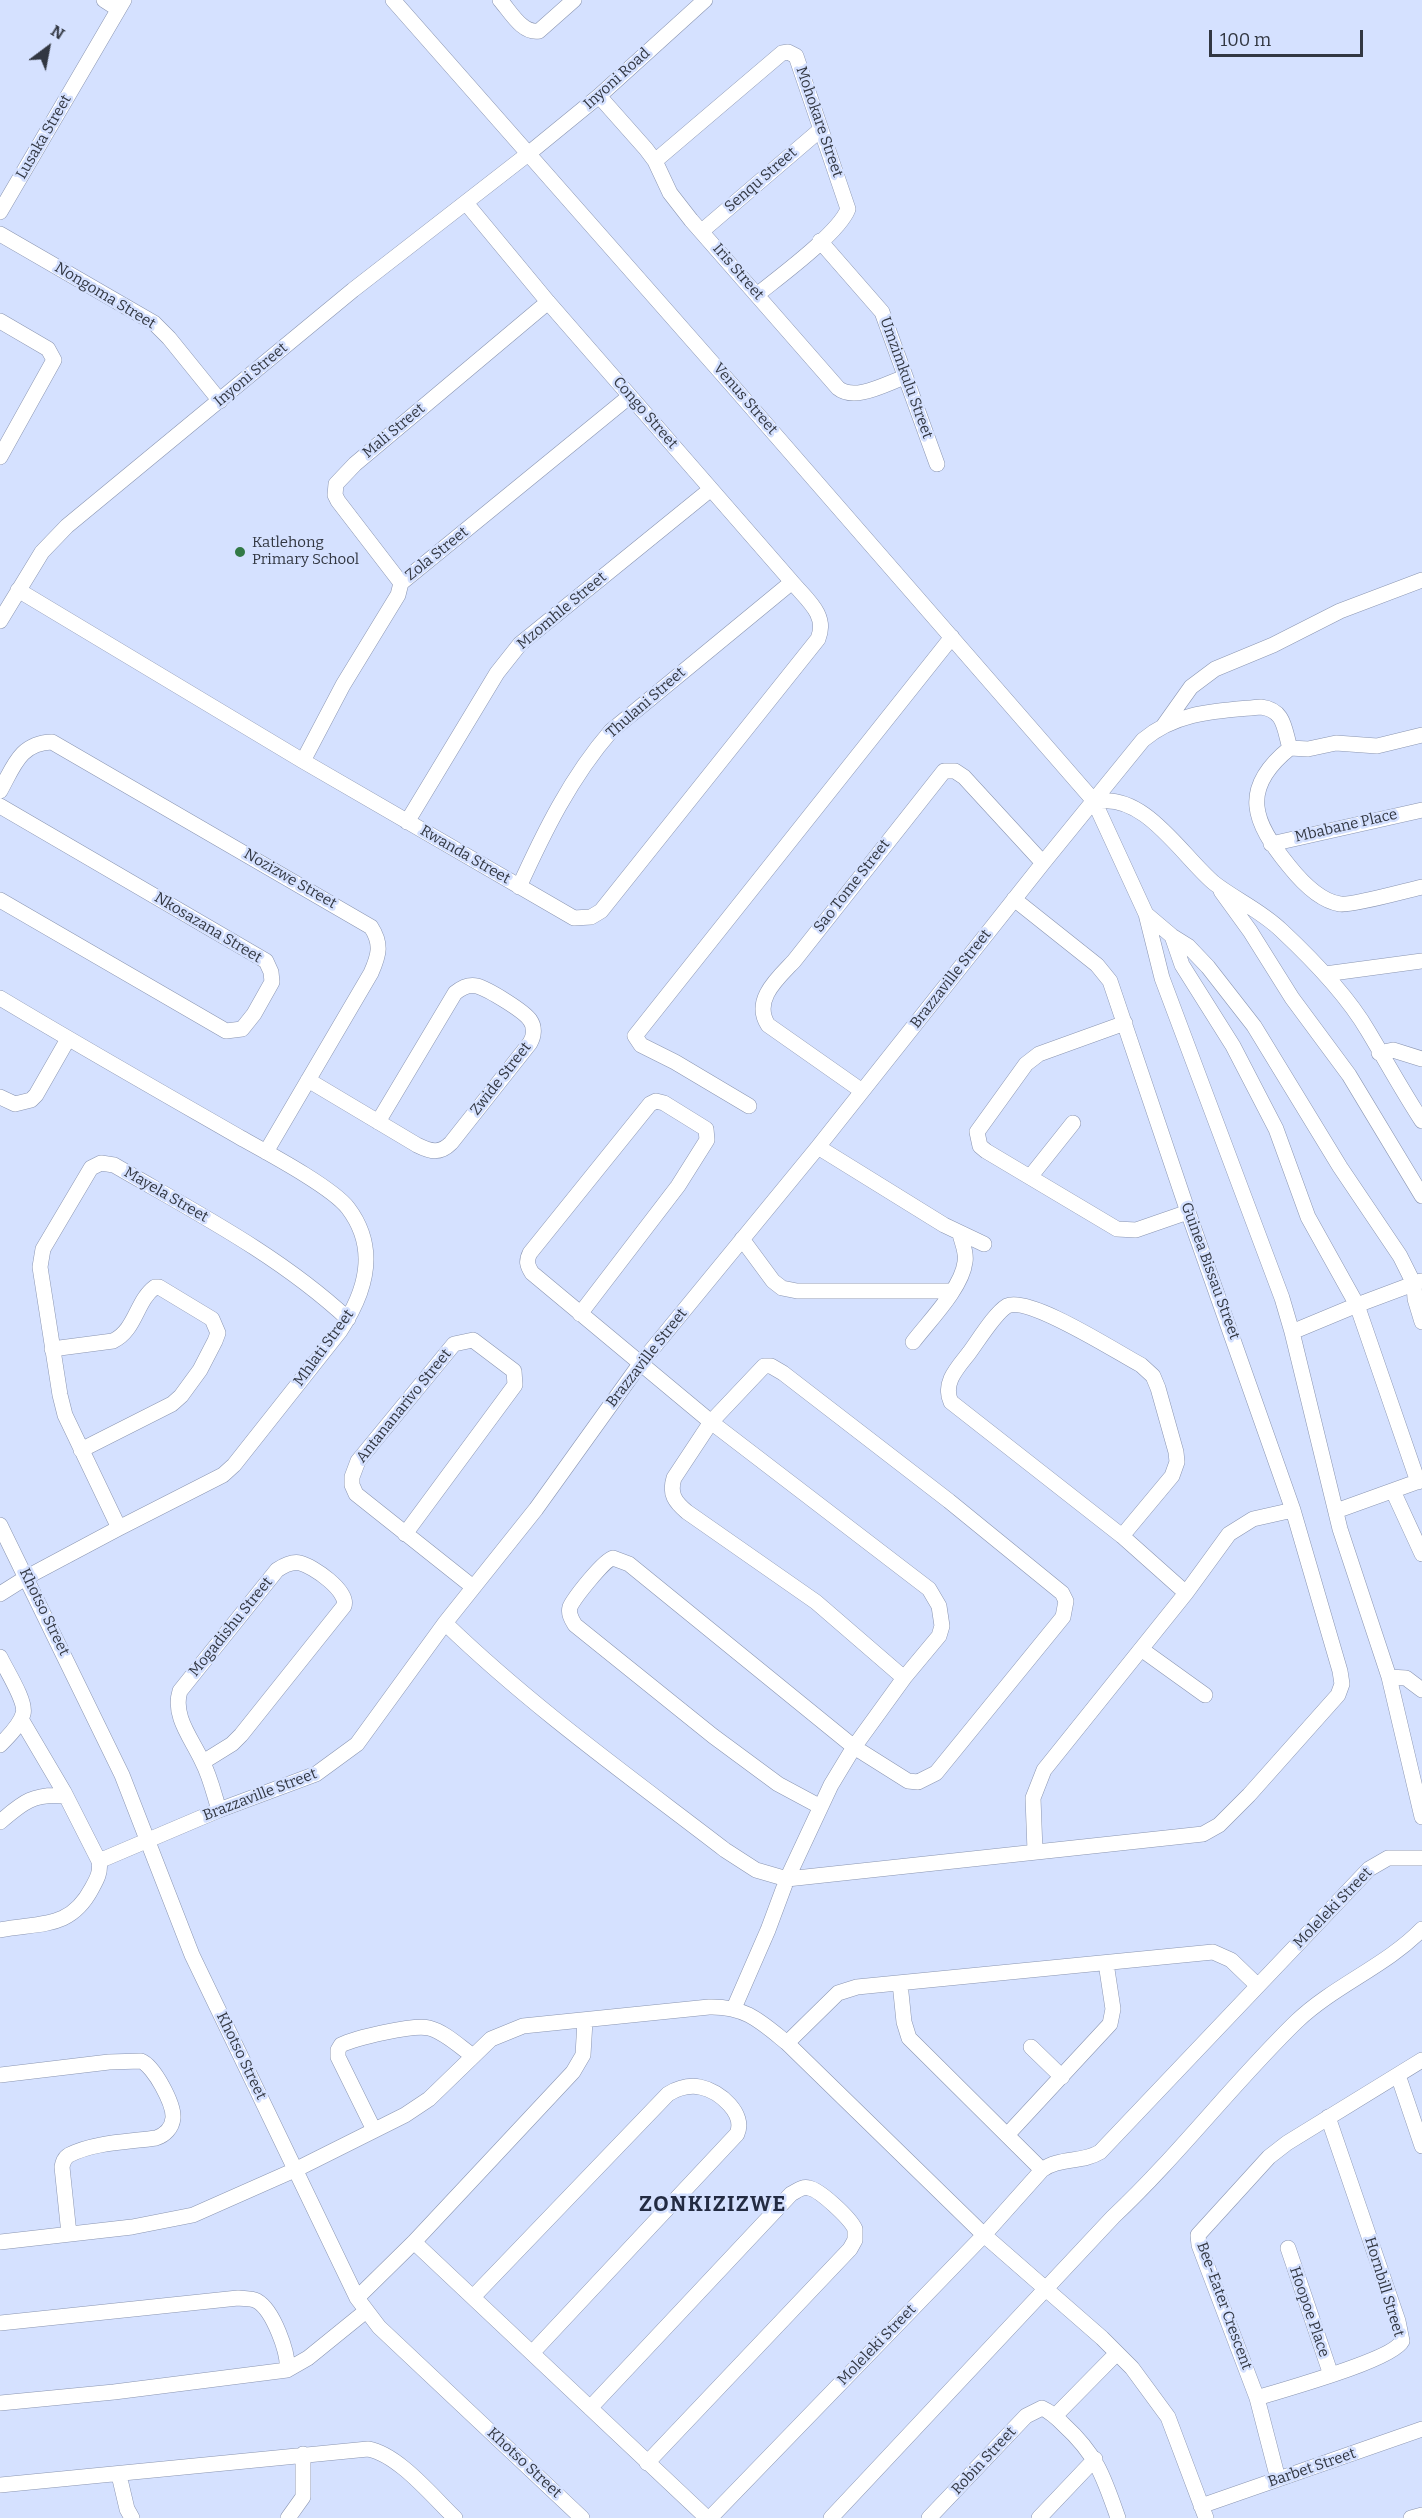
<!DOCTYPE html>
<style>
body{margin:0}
#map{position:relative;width:1422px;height:2518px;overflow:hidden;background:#d5e1ff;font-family:Bitter,serif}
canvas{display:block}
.north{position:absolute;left:18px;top:18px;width:60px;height:60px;-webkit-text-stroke:4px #d5e1ff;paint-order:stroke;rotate:32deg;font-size:16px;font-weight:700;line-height:24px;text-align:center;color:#323742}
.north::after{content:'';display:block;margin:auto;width:21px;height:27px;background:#323742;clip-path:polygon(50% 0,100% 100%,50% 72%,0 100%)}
.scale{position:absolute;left:1209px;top:30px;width:154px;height:27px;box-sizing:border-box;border:3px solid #323742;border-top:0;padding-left:8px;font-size:18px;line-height:21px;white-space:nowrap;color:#323742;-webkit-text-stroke:4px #d5e1ff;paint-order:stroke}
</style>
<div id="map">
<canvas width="1422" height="2518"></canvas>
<div class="north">N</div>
<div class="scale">100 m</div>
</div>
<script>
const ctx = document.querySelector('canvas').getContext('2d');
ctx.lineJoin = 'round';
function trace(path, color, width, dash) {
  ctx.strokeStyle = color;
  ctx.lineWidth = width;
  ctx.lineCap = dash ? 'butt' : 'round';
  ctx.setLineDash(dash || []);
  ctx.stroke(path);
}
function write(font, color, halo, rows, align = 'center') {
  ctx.font = font + ' Bitter,serif';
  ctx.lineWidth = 5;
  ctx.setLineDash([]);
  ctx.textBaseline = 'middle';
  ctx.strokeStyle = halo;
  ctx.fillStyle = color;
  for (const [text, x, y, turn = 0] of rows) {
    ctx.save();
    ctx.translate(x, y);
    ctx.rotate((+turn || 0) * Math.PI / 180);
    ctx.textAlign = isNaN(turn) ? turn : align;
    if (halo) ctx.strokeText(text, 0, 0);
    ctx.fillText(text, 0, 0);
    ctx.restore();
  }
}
const minor = new Path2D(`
 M104,0l14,9
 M393,0l338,384 363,417 52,113 16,64 120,320 10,34 48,197 49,148 33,140
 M500,0c10,11 22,34 39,31l35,-31
 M599,96l47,53 9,12 15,32 21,27 147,168c17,14 49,-5 67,-11
 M655,161l127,-108 6,-1 8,4 52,153c-9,24 -69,68 -90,85
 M0,212l124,-212
 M702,231l118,-101
 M0,234l154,89 15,15 51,63
 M820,241l62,71 55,152
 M0,321l48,28 6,11 -54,97
 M401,583l-63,-82 -3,-6 1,-11 19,-20 193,-162
 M18,590l285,171 271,157 17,-1 10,-6 217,-272c10,-24 -11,-39 -26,-57l-244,-280 -82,-99
 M0,621l42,-69 25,-26 286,-236 175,-136 71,-58 106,-96
 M1164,725l27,-38 24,-18 58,-24 67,-34 82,-31
 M1290,748c-51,41 -37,74 -1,118 12,15 31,35 51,38 11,2 68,-14 82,-17
 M1290,748l18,1 28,-6 41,3 45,-11
 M303,761l40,-76 55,-90 3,-12 229,-187
 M0,791c14,-25 20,-48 52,-49l319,185c11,17 8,28 0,46l-105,179
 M1095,802c49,-11 86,53 119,81 22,17 46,27 67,47 31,29 66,65 87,101 18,30 35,61 54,90
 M0,806l266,155 5,11 1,10 -18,32 -12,15 -16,2 -226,-131
 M407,822l90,-149 23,-29 191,-155
 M1271,844l151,-34
 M519,887c25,-55 52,-110 92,-156l181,-149
 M1221,891l29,40 42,67 57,77 73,121
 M1146,914l26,22 16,10 20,21 46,59 86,141 60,89 14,28 1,15 7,23
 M1172,936l10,29 51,81 43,83 32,88 49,88 61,177
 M1325,974l97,-13
 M0,998c80,48 161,94 241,140 25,14 91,49 107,70 31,41 18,84 -8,123l-106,134 -11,10 -104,53 -92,49 -27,17
 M1125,1023l-86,31 -13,10 -49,68 3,14 6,5 131,78 19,1 52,-18
 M1379,1053l14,-3 29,9
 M308,1080l109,65c14,7 23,9 34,-2l79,-100c4,-7 5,-16 0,-23 -6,-9 -42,-31 -53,-34 -8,-2 -16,2 -22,7l-77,129
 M862,1091l-94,-66c-16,-25 10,-47 26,-64l150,-190h11l9,6 79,86
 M0,1097l15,7 16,-4 5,-5 32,-56
 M749,1106l-74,-44 -34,-17 -6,-9 317,-399
 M818,1147l126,78 40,19
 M1030,1177l43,-54
 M742,1239l31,42 9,7 15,3h155
 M580,1314l98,-128 29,-46 -1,-11 -42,-26 -8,-2 -6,3 -120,149c-4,8 -3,12 2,20l179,149 218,167 10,17 3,20 -3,10 -35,42 -50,69 -23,38 -44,94 -19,51 -34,78
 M1292,1332l65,-27 64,-24
 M913,1342c16,-21 49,-54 52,-80 2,-9 -3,-19 -5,-28
 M52,1349l61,-8c23,-11 23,-40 42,-54h4l53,32 6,14 -3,8 -15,29 -19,26 -9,8 -91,46
 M1393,1491l29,63
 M1336,1511l86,-31
 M0,1525l122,250 70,180 165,343 22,29 203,191
 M119,1528l-54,-113 -5,-20 -20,-128 3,-18 48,-81 10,-5 13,2c81,47 165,90 234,154
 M405,1534l110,-149 -1,-14 -41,-31 -19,4 -96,117 -6,16v8l4,9 117,93
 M1122,1536l50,-60 5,-14 -1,-10 -18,-64 -5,-12 -12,-11c-23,-12 -112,-70 -134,-59 -12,7 -29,35 -38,47 -11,14 -27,30 -18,49l171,134 64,57
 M445,1623c87,84 185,154 280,227l31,20 31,9 416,-45 16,-9 30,-30 89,-100 4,-11 -2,-13 -47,-161 -105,-298 -78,-231 -13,-16 -83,-66
 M1141,1649l64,46
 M0,1657c6,13 27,45 23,57 -3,11 -15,23 -23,31
 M1389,1677l17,1 16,12
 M203,1762l29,-18 9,-9 103,-129c5,-15 -31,-40 -44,-43 -8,-2 -17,3 -23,7l-97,121c-8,25 12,48 22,70 8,15 12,33 17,49
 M819,1806l-41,-22 -65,-48 -138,-111c-3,-5 -7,-11 -5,-18 4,-9 34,-47 43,-49l16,6 225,183 54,34 10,1 18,-9 127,-156 3,-16 -4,-8 -113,-92 -166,-128 -12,-7h-7l-53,56 -37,56c-5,16 1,24 13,34l129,90 88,76
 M0,1822c23,-20 34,-29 65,-26
 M1035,1851l-2,-53 11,-28 142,-177 43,-59 24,-15 40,-9
 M99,1861l120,-51 97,-36 41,-30 88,-121 91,-114 104,-145 178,-217 225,-284 100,-123c34,-29 75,-29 118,-33 24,3 23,22 29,41
 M0,1930c40,-8 70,0 92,-42 5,-9 9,-16 7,-27l-35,-69 -43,-73
 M900,1983l4,39 5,16 133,132
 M787,2043l51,-50 19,-6 356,-35 18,8 27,26
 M1031,2047l31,30
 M0,2075l109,-13 32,-1c13,5 33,43 32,57 -1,10 -8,17 -17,20 -27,4 -62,4 -87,17 -5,3 -6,7 -7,12l7,67
 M1398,2075l24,71
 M374,2130l-36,-73v-7l3,-5c14,-7 73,-21 88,-17 16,4 31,19 44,28
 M1008,2134l102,-110 3,-15 -7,-46
 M0,2242l132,-15 61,-12 104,-46 108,-54 24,-16 62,-60 32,-13 186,-19c36,-1 51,14 78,36l197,192 118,103 30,30 36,49 38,101
 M414,2242l293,276
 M1288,2248l43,127
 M473,2297l195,-203c10,-6 21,-9 32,-7 20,4 46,27 37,47l-205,219
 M357,2298l57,-56 159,-170 10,-17 2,-34
 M0,2323l238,-25c6,1 13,0 19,3 16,9 32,52 30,69
 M1257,2398c25,-8 136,-38 145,-57l-4,-20 -70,-204
 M0,2403l114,-11 173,-22 21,-12 58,-47
 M590,2408l201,-214c6,-3 11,-8 18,-6 11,2 41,30 46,41v11l-5,9 -203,214
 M1055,2416l62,-63
 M119,2475l8,34 5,9
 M1278,2479l-21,-81 -58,-153 -1,-10 71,-78 18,-14 135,-83
 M0,2485l368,-36c30,5 65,48 87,69
 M1201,2506l221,-77
 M288,2518l15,-21v-43
 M710,2518l274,-283 58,-65c17,-13 40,-7 58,-18l269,-283 19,-11h34
 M831,2518l282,-301c66,-62 120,-134 184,-196 38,-36 89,-55 125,-92
 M929,2518l97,-102 16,-8c9,4 15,10 22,17 33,30 40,53 54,93
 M1039,2518l56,-59
 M1411,2518l11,-3`);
const markers = [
 [240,552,6,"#327946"]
];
const streetNames = [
 ["Inyoni Road",617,79,-42],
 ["Mohokare Street",819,122,71],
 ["Lusaka Street",44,137,-60],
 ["Senqu Street",761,180,-41],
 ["Iris Street",738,272,49],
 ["Nongoma Street",105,296,31],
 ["Inyoni Street",251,375,-40],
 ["Umzimkulu Street",906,378,70],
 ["Venus Street",745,399,49],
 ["Congo Street",645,413,49],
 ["Mali Street",394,431,-40],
 ["Zola Street",437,554,-39],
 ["Mzomhle Street",562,611,-40],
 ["Thulani Street",646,703,-41],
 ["Mbabane Place",1346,826,-13],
 ["Rwanda Street",465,855,30],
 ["Nozizwe Street",290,879,30],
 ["Sao Tome Street",852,886,-52],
 ["Nkosazana Street",208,928,31],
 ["Brazzaville Street",951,979,-52],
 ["Zwide Street",501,1079,-52],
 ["Mayela Street",166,1195,30],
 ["Guinea Bissau Street",1210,1271,70],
 ["Mhlati Street",324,1348,-54],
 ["Brazzaville Street",647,1358,-52],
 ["Antananarivo Street",404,1406,-51],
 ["Khotso Street",44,1612,64],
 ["Mogadishu Street",231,1627,-51],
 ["Brazzaville Street",260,1795,-21],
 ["Moleleki Street",1333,1908,-46],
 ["Khotso Street",241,2056,64],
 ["Hornbill Street",1384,2287,73],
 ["Bee-Eater Crescent",1224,2306,70],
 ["Hoopoe Place",1309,2312,71],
 ["Moleleki Street",877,2345,-46],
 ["Robin Street",984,2461,-47],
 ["Khotso Street",524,2463,43],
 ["Barbet Street",1312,2468,-19]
];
const poiNames = [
 ["Katlehong",252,543],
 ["Primary School",252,560]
];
const districtNames = [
 ["ZONKIZIZWE",713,2205]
];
trace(minor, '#8a95b1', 16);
trace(minor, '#fff', 15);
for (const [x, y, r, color] of markers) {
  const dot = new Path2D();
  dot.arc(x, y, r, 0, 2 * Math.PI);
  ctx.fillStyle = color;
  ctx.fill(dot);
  trace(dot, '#d5e1ff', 2);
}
write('15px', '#323742', '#d5e1ff', streetNames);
write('15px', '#323742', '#d5e1ff', poiNames, 'left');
ctx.letterSpacing = '1.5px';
write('bold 21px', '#232b42', '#d5e1ff', districtNames);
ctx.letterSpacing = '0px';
</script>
